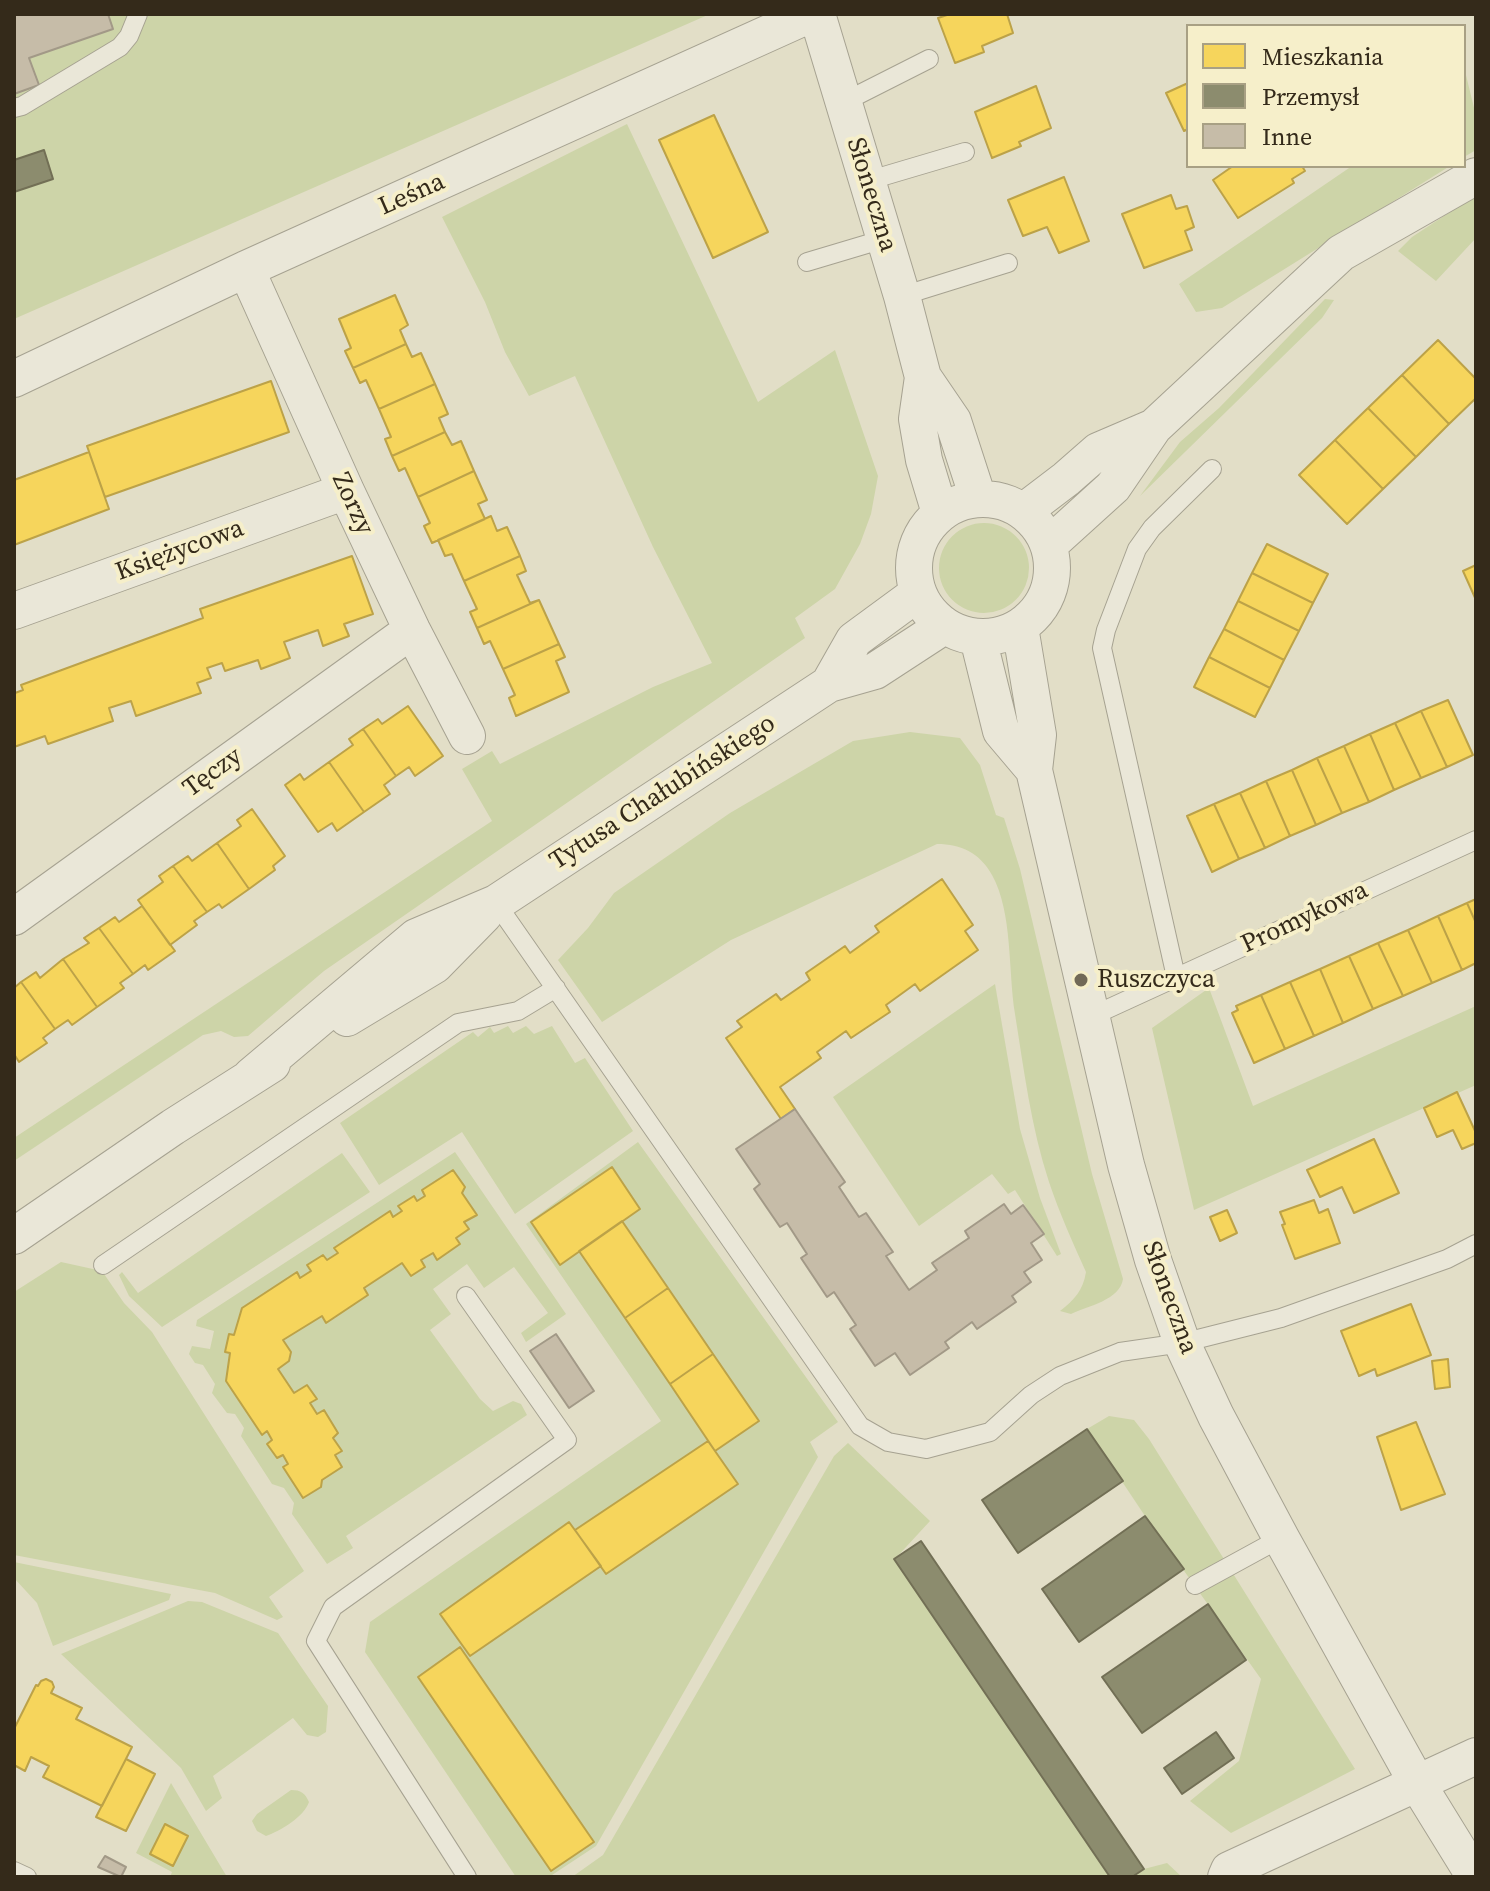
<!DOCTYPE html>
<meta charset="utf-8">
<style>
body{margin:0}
#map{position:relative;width:1490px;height:1891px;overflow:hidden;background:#e2dec7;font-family:"Source Serif 4",serif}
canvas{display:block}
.frame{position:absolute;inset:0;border:16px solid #342a1a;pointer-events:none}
.legend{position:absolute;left:1186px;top:24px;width:280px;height:144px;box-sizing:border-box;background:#f6efca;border:2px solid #a8a084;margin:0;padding:10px 14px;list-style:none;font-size:24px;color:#342a1a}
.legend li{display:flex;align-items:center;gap:16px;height:40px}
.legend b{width:40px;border:2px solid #a8a084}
</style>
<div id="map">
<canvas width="1490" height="1891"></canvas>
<div class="frame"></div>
<ul class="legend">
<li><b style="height:22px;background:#f6d55c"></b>Mieszkania</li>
<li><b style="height:22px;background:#8c8c6e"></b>Przemysł</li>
<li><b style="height:22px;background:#c6bca8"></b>Inne</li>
</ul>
</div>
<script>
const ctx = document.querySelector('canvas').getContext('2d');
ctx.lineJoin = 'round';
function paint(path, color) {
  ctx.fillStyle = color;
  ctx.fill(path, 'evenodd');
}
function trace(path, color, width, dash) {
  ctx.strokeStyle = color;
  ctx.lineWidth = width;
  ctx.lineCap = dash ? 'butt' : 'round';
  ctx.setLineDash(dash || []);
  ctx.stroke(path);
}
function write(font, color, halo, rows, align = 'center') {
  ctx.font = font + ' "Source Serif 4",serif';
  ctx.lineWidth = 8;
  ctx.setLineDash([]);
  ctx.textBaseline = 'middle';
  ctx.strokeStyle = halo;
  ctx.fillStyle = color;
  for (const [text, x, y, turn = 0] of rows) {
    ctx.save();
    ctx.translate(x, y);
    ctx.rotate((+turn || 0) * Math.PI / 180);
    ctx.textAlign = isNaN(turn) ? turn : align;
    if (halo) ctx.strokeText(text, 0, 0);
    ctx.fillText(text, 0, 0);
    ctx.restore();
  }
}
const green = new Path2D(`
 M14,14h696l-696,305z
 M1464,67l12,49v34l-12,7z
 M627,124l131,278 77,-52 43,126 -7,38 -11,30 -25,45 -40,29 10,20 -481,333 -76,65 -14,1 -13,-6 -18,4 -189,126v-23l478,-317 -30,-52 30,-18 8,13 153,-77 59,-24 -59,-116 -78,-171 -46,20 -24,-44 -20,-50 -43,-85z
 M1352,166h98l-228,142 -26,4 -17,-28z
 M1476,195v43l-40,43 -38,-30 14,-14z
 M1325,299l9,1 -12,18 -182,178 40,-54 39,-34z
 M939 568a45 45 0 1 1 90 0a45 45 0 1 1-90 0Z
 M910,732l50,6 20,27 16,50 8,3 16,51 72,305 31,105c-3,21 -35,27 -52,35l-11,-3c14,-11 23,-20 26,-39 -13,-29 -27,-60 -37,-90 -18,-55 -25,-112 -34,-168 -7,-43 -2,-101 -23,-139 -12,-22 -31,-31 -55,-31l-206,96 -129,82 -44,-62 30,-32 26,-35 116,-80 123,-72z
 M995,984l25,145 20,69 21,56 -4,2 -42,-66 -7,4 -16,-20 -73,52 -86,-129z
 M1209,988l44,118 223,-100v79l-282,125 -42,-182z
 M508,1026l5,7 13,-7 8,8 18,-8 23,37 10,-5 48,73 -118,83 -53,-82 -83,53 -39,-62 133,-91 5,5 12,-10 4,6z
 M638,1142l200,280 -28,20 8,15 -222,389 -47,31h-33l-151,-225 5,-30 291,-201 -135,-197z
 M455,1152l111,162 -40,28 -5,-9 27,-20 -34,-46 -30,21 -17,-24 -34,25 18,25 -21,16 50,69 13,12 20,-10 8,3 6,11 -181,121 7,12 -26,16 -35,-50 2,-11 -10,-15 -12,-4 -31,-48 3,-8 -9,-14 -8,-1 -15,-20 3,-9 -12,-19 -8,-2 -6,-9 3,-8 18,3 4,-18 -18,-5 1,-6z
 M342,1153l28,39 -208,135 -33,-31 -10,-21 3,-3 16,21z
 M61,1262l41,9 22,32 28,29 152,239 -35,26 14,20 -6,3 -62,-27 -201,-38v-263z
 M1109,1416l25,4 15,19 206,330 -124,64 -41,-32 49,-40 22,-82 -116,-163 -58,-87z
 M848,1443l82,78 -35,38 215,318h-538l31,-22 231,-399z
 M14,1562l157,32 -2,6 -116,46 -16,-43 -23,-25z
 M188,1601l14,1 76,31 50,73 -2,26 -8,5 -11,-2 -14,-17 -80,58 9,22 -16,13 -25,-43 -120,-114z
 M171,1783l56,94h-57l2,-5 -36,-19z
 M291,1790c10,0 14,3 18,12 -5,15 -29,29 -43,34l-9,-5 -5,-10 5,-7z
 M1167,1863l15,14h-49l11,-8z`);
const homes = new Path2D(`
 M950,14h57l6,19 -31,13 2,6 -29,11 -17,-45z
 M1188,83v46l-4,2 -18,-38z
 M1036,86l15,42 -32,14 2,4 -29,12 -17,-46z
 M714,115l54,117 -55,26 -54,-118z
 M1233,166h69l3,5 -13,8 2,4 -56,35 -25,-38z
 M1064,177l25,64 -30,12 -12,-26 -24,9 -15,-36z
 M1171,195l5,14 11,-3 7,21 -9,4 7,19 -48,18 -22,-54z
 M395,295l13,30 -8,5 6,14 -53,24 -8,-17 6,-3 -12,-29z
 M1438,340l38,39v19l-27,26 -47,-49z
 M406,344l6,13 9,-4 14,31 -56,25 -13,-29 -6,3 -7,-15z
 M1402,375l47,49 -33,33 -48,-49z
 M271,381l18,51 -184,65 -18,-51z
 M435,384l13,30 -9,4 6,14 -53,24 -7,-17 6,-2 -12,-28z
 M1368,408l48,49 -33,32 -48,-49z
 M445,432l7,13 9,-4 13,30 -56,26 -13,-29 -6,3 -7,-15z
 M1335,440l48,49 -36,35 -48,-49z
 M89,452l20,57 -95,36v-65z
 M474,471l13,29 -9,4 7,15 -53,24 -8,-17 6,-3 -12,-26z
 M491,516l6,15 10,-4 13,29 -56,25 -12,-27 -7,2 -7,-16z
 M1267,544l61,30 -15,29 -61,-30z
 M352,556l21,58 -29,10 5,12 -26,10 -5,-16 -34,12 6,16 -29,11 -3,-9 -33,11 -3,-8 -15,5 4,10 -14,5 4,10 -65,23 -5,-15 -22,7 4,13 -65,23 -3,-8 -31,11v-58l1,4 8,-3 -2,-5 182,-67 -3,-9z
 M520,556l6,15 -9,4 13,28 9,-3 -62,28 -7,-16 7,-3 -13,-28z
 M1476,565v35l-13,-29z
 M1252,573l61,30 -14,28 -61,-30z
 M539,600l20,44 -56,25 -13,-28 -6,3 -7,-16z
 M1238,601l61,30 -15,29 -60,-31z
 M1224,629l60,31 -14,28 -61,-31z
 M559,644l6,13 -9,4 13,31 -53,24 -7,-18 6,-3 -12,-26z
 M1209,657l61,31 -15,29 -61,-30z
 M1448,700l25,55 -26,12 -26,-56z
 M408,706l35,50 -28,20 -6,-9 -13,9 -33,-47 15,-10 4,5z
 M1421,711l26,56 -26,11 -26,-55z
 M1395,723l26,55 -27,12 -24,-56z
 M363,729l33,47 -12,9 6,9 -26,18 -35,-50 24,-17 -4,-6z
 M1370,734l24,56 -25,12 -25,-56z
 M1344,746l25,56 -27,11 -25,-55z
 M1317,758l25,55 -26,12 -24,-55z
 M329,762l35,50 -27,19 -5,-8 -14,9 -33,-47 15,-11 4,6z
 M1292,770l24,55 -26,11 -24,-55z
 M1266,781l24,55 -25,12 -25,-55z
 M1240,793l25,55 -26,11 -25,-55z
 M1214,804l25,55 -27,13 -25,-56z
 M252,809l33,47 -12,10 2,4 -26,19 -32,-46 24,-17 -4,-6z
 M217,843l32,46 -27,19 -3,-4 -12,8 -34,-46 15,-10 4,5z
 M173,866l34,46 -13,9 3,4 -27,20 -32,-45 25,-18 -4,-6z
 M942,879l31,46 -8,6 13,19 -58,41 -5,-7 -29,21 4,7 -39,26 -5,-7 -29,21 4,6 -41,29 15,22 -14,10 -55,-81 16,-11 -5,-6 39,-27 5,6 29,-20 -4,-7 39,-27 5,7 29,-21 -4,-6z
 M1476,899v24l-9,-20z
 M1467,903l9,20v40l-14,7 -24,-54z
 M142,906l33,45 -27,19 -3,-5 -12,9 -34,-46 16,-11 4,5z
 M1438,916l24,54 -30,13 -24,-53z
 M99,928l34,46 -13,9 4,5 -27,19 -34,-48 26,-16 -5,-5z
 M1408,930l24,53 -29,13 -25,-53z
 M1378,943l25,53 -30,13 -24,-53z
 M1349,956l24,53 -30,14 -23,-54z
 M63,959l34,48 -25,18 -4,-5 -13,9 -34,-47 15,-10 4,6z
 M1320,969l23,54 -29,13 -24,-54z
 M21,982l34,47 -12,9 4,5 -28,19 -5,-8v-66z
 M1290,982l24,54 -29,13 -24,-54z
 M1261,995l24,54 -31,14 -22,-50 6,-3 -2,-4z
 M1457,1092l19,41v10l-14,6 -9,-19 -16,7 -13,-29z
 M1374,1139l25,54 -45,20 -12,-26 -22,10 -13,-27z
 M612,1167l28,42 -80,56 -29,-43z
 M453,1170l12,17 -3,6 15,22 -13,7 5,7 -13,9 4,6 -23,16 -4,-7 -12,7 4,7 -14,9 -9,-13 -38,25 4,7 -42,28 -4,-7 -39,24 8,12 -2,9 -11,8 16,24 13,-8 10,14 -7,4 7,11 7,-4 14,23 -5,5 9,13 -7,4 7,12 -20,13 -1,7 -18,11 -20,-31 5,-3 -5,-9 -6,3 -10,-14 5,-4 -5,-9 -5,4 -36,-54 4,-28 -5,-1 4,-18 5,1 8,-27 55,-36 3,6 11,-7 -4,-6 16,-10 4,5 11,-7 -4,-5 56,-37 3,6 9,-6 -4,-5 16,-10 3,5 8,-5 -3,-6z
 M1314,1200l5,13 9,-4 12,34 -45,16 -13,-34 3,-1 -5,-12z
 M1227,1210l10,23 -17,8 -10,-24z
 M622,1221l46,67 -43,30 -46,-67z
 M668,1288l45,66 -43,30 -45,-66z
 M1411,1304l20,51 -54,21 -2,-7 -16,7 -18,-45z
 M713,1354l46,67 -44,30 -45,-67z
 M1448,1359l2,28 -15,2 -3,-28z
 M1416,1422l29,72 -44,16 -24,-73z
 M708,1441l30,43 -132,90 -31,-44z
 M569,1522l32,44 -131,90 -30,-42z
 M460,1647l134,195 -43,29 -133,-194z
 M46,1679l6,3 2,5 -3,6 31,15 -6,11 56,28 -30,59 -59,-29 6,-11 -18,-9 -6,14 -11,-6v-36l22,-44 2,1 3,-5z
 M126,1759l29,15 -29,57 -30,-14z
 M165,1824l23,12 -15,30 -23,-12z`);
const industry = new Path2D(`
 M44,150l9,29 -39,13v-32z
 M1087,1429l36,52 -105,72 -36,-53z
 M1145,1516l39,53 -105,73 -37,-53z
 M921,1541l223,328 -12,8h-22l-216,-318z
 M1208,1604l38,56 -104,73 -40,-56z
 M1216,1732l18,26 -52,36 -18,-26z`);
const building = new Path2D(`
 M14,14h94l5,15 -84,29 10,27 -25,9z
 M795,1109l50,73 -6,5 20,30 7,-4 27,39 -7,4 23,34 28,-20 -5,-7 37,-25 -4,-7 39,-27 7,10 12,-9 21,29 -13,9 11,17 -18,12 7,10 -19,14 4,6 -39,27 -5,-7 -27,20 4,6 -39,27 -15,-22 -20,13 -25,-37 6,-4 -22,-33 -7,5 -26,-39 6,-4 -20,-31 -7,4 -26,-38 6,-5 -24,-35z
 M556,1334l38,57 -25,17 -39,-57z
 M105,1856l21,11 -5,10 -23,-10z`);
const service = new Path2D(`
 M844,102l85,-43
 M14,108l8,-2 98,-59 9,-11 9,-22
 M867,181l98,-29
 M807,262l77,-23
 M902,296l106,-33
 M496,903l364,523 28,16 38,7 64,-17 41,-37 29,-19 60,-24 62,-9 99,-25 166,-59 29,-15
 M1176,977l-74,-329 4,-18 31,-81 15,-21 60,-59
 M1090,1017l386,-177
 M103,1265l355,-242 60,-12 38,-23
 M466,1296l101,144 -234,167 -17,34 151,236
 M1195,1585l86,-47
 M14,1871l13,6`);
const minor = new Path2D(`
 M817,14l85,282 21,81 30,44 25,77
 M246,269l100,222 66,139 55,106
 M923,377l-6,42 7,41 16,53
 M14,379l232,-110 565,-255
 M914 568a69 69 0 1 1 138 0a69 69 0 1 1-138 0Z
 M1024,511l42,-32 32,-28 56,-24
 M1049,545l64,-58 41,-60 187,-174 135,-77
 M14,611l332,-120
 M1020,627l18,108 -4,35 92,395 27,95 29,83 34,73 65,122 136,245 58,94
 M978,638l23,93 33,39
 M829,684l25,-44 64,-47
 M14,917l398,-287
 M347,1018l88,-53 49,-50
 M251,1076l165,-139 80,-34 333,-219 46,-13 69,-45
 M14,1236l159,-109 99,-63
 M1226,1877l3,-7 247,-114`);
const markers = [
 [1081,980,8,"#716957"]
];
const streetNames = [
 ["Leśna",412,195,-24],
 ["Słoneczna",871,195,73],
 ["Zorzy",352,504,65],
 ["Księżycowa",180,551,-20],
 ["Tęczy",213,773,-36],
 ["Tytusa Chałubińskiego",663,793,-33],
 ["Promykowa",1305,918,-25],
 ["Słoneczna",1169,1298,70]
];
const poiNames = [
 ["Ruszczyca",1097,980]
];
paint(green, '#cdd4a8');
paint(homes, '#f6d55c');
trace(homes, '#bca248', 2);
paint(industry, '#8c8c6e');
trace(industry, '#726f55', 2);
paint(building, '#c6bca8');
trace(building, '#a29987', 2);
trace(service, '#a6a291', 20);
trace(minor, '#a6a291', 38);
trace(service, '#eae7d8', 18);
trace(minor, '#eae7d8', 36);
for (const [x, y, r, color] of markers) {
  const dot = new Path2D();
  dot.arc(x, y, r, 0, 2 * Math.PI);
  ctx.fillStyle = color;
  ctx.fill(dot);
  trace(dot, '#f6efca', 3);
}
write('26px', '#342a1a', '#f6efca', streetNames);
write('26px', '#342a1a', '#f6efca', poiNames, 'left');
</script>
